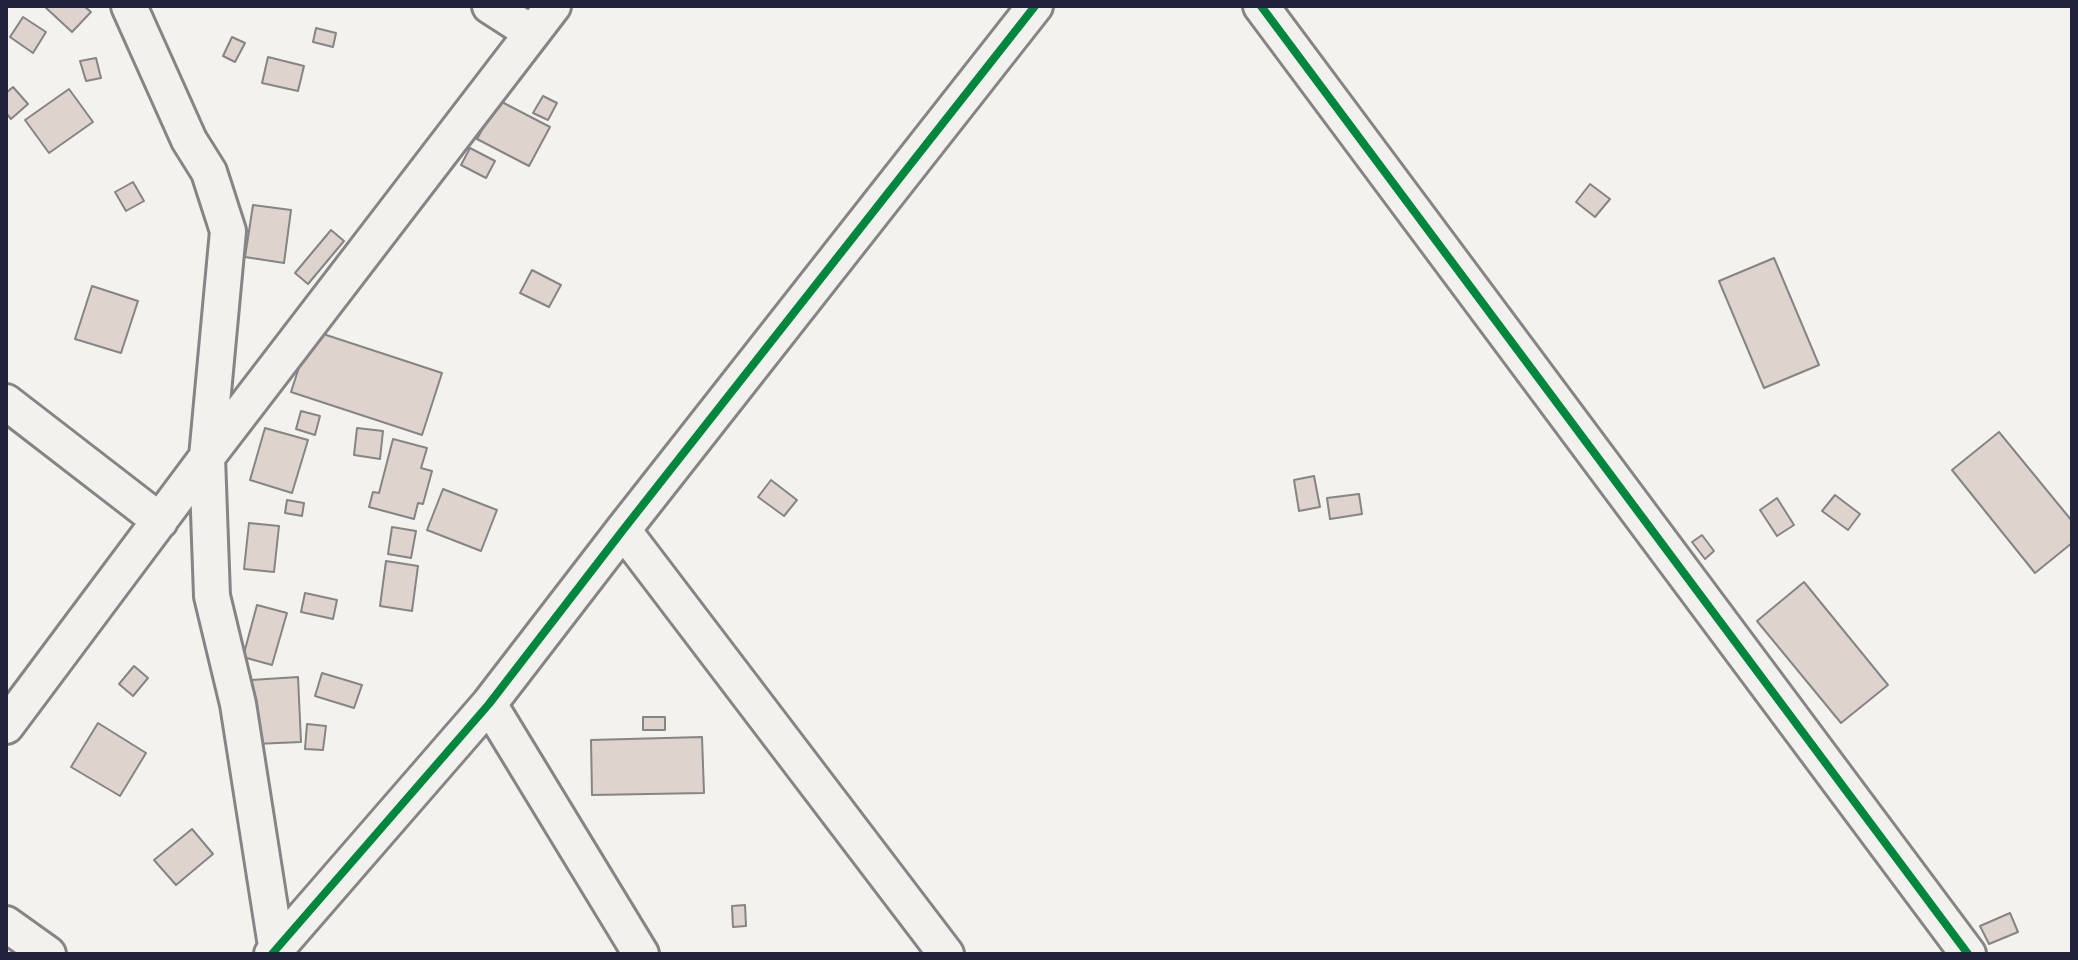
<!DOCTYPE html>
<style>
body{margin:0}
#map{position:relative;width:2078px;height:960px;overflow:hidden;background:#f4f2ec;font-family:"Comic Neue",sans-serif}
canvas{display:block}
.frame{position:absolute;inset:0;border:8px solid #22223b;pointer-events:none}
</style>
<div id="map">
<canvas width="2078" height="960"></canvas>
<div class="frame"></div>
</div>
<script>
const ctx = document.querySelector('canvas').getContext('2d');
ctx.lineJoin = 'round';
function paint(path, color) {
  ctx.fillStyle = color;
  ctx.fill(path, 'evenodd');
}
function trace(path, color, width, dash) {
  ctx.strokeStyle = color;
  ctx.lineWidth = width;
  ctx.lineCap = dash ? 'butt' : 'round';
  ctx.setLineDash(dash || []);
  ctx.stroke(path);
}
const building = new Path2D(`
 M44,6h40l7,6 -19,20z
 M23,17l23,15 -13,21 -23,-16z
 M316,28l20,5 -3,14 -20,-5z
 M232,37l13,6 -10,19 -12,-6z
 M268,57l36,9 -6,25 -36,-8z
 M96,58l5,20 -15,3 -6,-20z
 M13,87l15,17 -17,15 -5,-6v-20z
 M69,89l24,33 -44,31 -24,-33z
 M543,96l14,7 -9,17 -15,-7z
 M498,100l52,27 -21,39 -52,-27z
 M470,148l25,13 -9,17 -25,-13z
 M133,182l11,19 -18,10 -11,-19z
 M1590,184l20,15 -15,18 -19,-15z
 M253,205l38,5 -7,53 -39,-6z
 M331,230l13,11 -36,43 -13,-11z
 M1774,258l45,107 -55,23 -45,-107z
 M532,270l29,15 -12,22 -29,-14z
 M92,286l46,15 -17,52 -46,-14z
 M311,330l131,43 -20,62 -131,-43z
 M301,411l19,5 -5,19 -19,-6z
 M265,428l43,12 -16,53 -42,-13z
 M357,428l26,3 -3,28 -26,-4z
 M1999,432l73,89v22l-37,30 -83,-103z
 M393,439l34,9 -6,20 11,3 -9,33 -5,-1 -4,16 -45,-12 4,-15 6,1z
 M1314,476l6,31 -21,4 -5,-31z
 M771,480l26,20 -13,16 -26,-19z
 M443,489l54,21 -16,41 -54,-21z
 M1359,494l3,20 -32,5 -3,-21z
 M1835,495l25,19 -12,16 -26,-19z
 M1777,498l17,27 -17,11 -17,-26z
 M287,500l17,3 -2,13 -17,-3z
 M249,523l30,3 -5,46 -30,-3z
 M392,527l24,4 -5,27 -23,-4z
 M1702,535l12,16 -9,8 -13,-17z
 M386,561l32,5 -6,45 -32,-5z
 M1804,582l84,103 -47,38 -84,-102z
 M305,593l32,7 -4,19 -32,-7z
 M257,605l30,8 -15,52 -29,-8z
 M134,666l14,12 -15,18 -14,-12z
 M322,673l40,12 -8,23 -39,-12z
 M298,677l3,65 -46,2 -4,-64z
 M643,717h22v13h-22z
 M98,723l48,30 -26,43 -49,-29z
 M307,724l19,2 -3,24 -18,-1z
 M702,737l2,56 -112,2 -1,-55z
 M192,829l21,25 -37,31 -22,-25z
 M745,905l1,21 -13,1 -1,-21z
 M2010,913l8,19 -29,12 -9,-18z`);
const minor = new Path2D(`
 M129,6l60,134 20,32 19,59 -21,226 5,139 26,108 38,242
 M490,6l42,27
 M1261,6l707,948
 M6,402l154,119
 M623,530l323,424
 M489,704l152,250
 M6,726l201,-269 346,-451
 M6,924l42,30
 M272,954l217,-250 134,-174 412,-524`);
const cycleway = new Path2D(`
 M1261,6l707,948
 M272,954l217,-250 134,-174 412,-524`);
paint(building, '#ded3cd');
trace(building, '#858486', 2);
trace(minor, '#858486', 40);
trace(minor, '#f2f1ed', 34);
trace(cycleway, '#00873e', 8);
</script>
